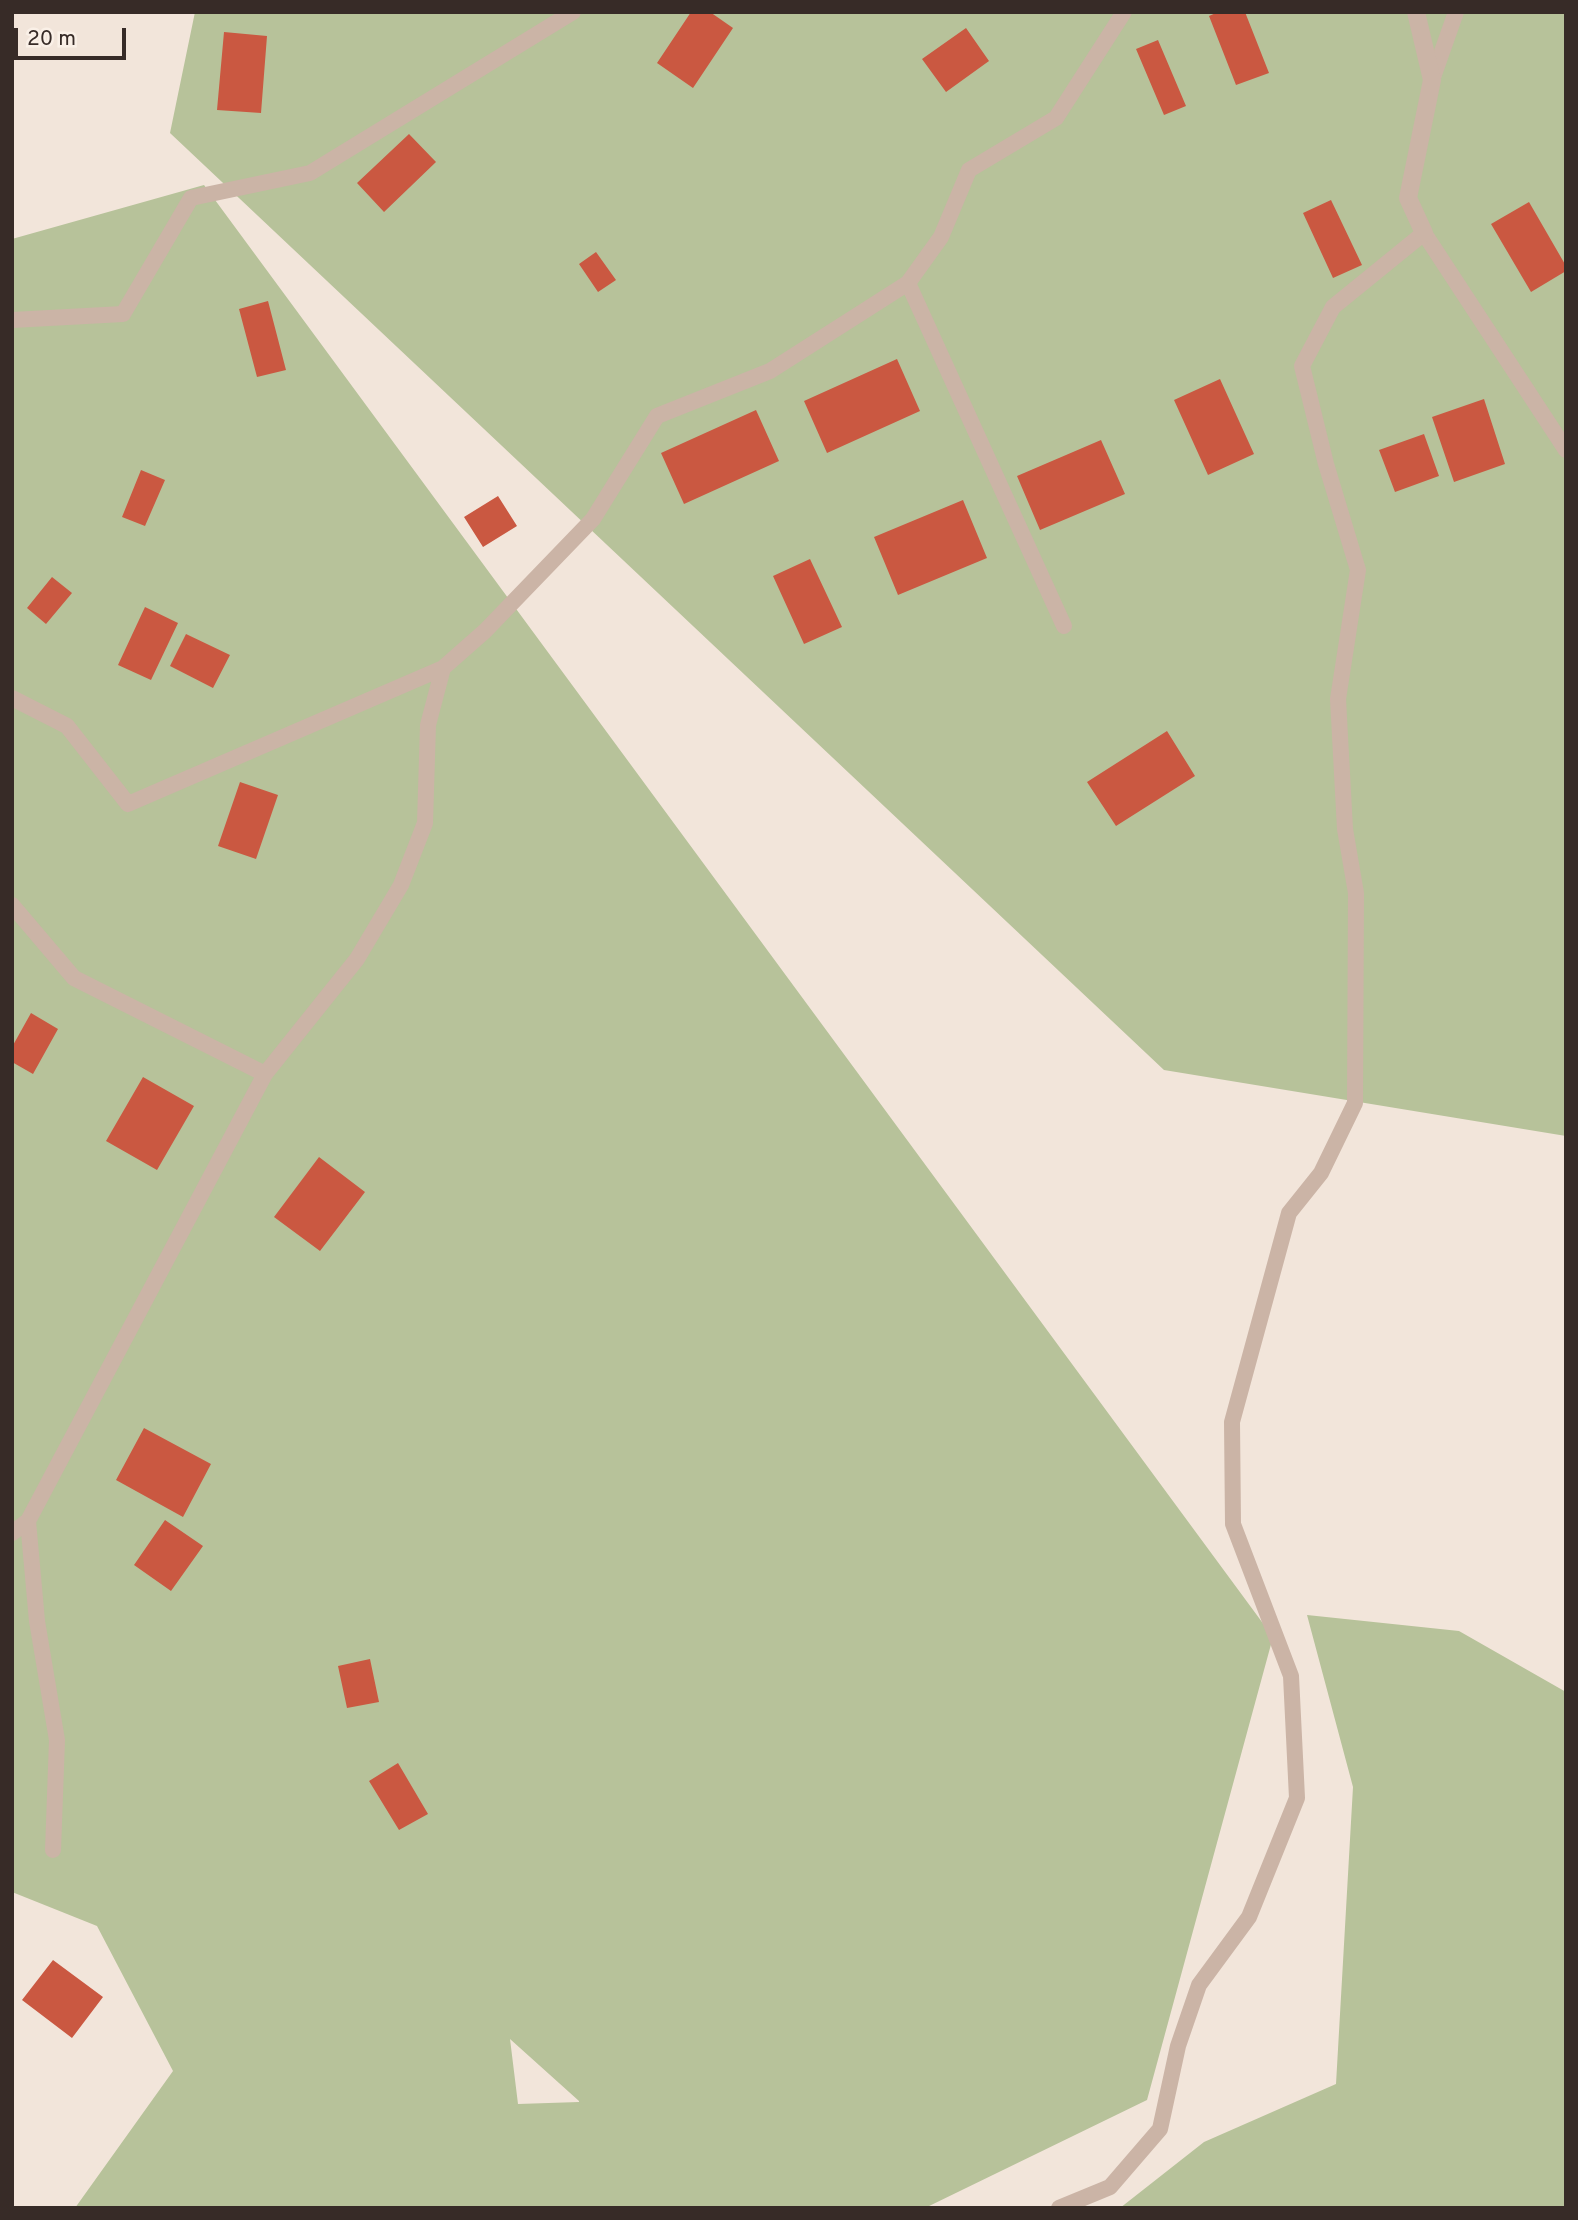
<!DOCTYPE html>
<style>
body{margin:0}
#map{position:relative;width:1578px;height:2220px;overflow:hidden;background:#f2e5da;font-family:Overpass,sans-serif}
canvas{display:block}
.frame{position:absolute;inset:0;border:14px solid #372b27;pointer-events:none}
.scale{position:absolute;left:14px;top:28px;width:112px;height:32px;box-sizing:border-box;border:4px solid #372b27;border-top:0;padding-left:9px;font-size:21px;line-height:24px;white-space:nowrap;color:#372b27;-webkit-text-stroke:5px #faf0e7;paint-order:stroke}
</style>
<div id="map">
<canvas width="1578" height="2220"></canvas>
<div class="frame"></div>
<div class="scale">20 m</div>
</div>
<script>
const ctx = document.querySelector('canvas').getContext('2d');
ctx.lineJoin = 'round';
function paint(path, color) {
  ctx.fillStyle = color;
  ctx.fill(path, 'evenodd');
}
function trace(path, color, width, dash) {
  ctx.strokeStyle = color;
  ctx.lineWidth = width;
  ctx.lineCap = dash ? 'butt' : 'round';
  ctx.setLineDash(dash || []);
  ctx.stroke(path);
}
const green = new Path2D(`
 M195,12h1371v1124l-402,-66 -994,-937z
 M204,185l1069,1452 -126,463 -222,108h-850l98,-137 -76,-145 -85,-34v-1653zM510,2039l69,62v1l-61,2z
 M1307,1615l152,16 107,61v516h-446l84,-66 132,-58 17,-297z`);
const building = new Path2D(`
 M691,12h19l23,16 -40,60 -36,-25z
 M1218,12h27l24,61 -33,12 -27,-69z
 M966,28l23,33 -43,31 -24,-33z
 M224,32l43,4 -6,77 -44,-3z
 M1158,40l28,66 -22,9 -28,-66z
 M409,134l27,28 -52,50 -27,-29z
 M1331,200l31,65 -29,13 -30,-65z
 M1529,202l37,64v5l-35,21 -40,-68z
 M596,252l20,28 -18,12 -19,-28z
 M268,301l18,69 -29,7 -18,-68z
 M897,359l23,52 -93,42 -23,-52z
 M1220,379l34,75 -46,21 -34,-75z
 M1484,399l21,65 -51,18 -22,-65z
 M756,410l23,51 -95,43 -23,-51z
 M1424,434l15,42 -44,16 -16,-42z
 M1101,440l24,54 -85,36 -23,-54z
 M141,470l24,10 -20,46 -23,-9z
 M498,496l19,30 -34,21 -19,-30z
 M963,500l24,58 -89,37 -24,-58z
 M810,559l32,68 -38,17 -31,-68z
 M52,577l20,16 -26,31 -19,-16z
 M145,607l33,16 -27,57 -33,-15z
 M186,634l44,21 -17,33 -43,-22z
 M1167,731l28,45 -79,50 -29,-44z
 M240,782l38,13 -22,64 -38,-13z
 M31,1013l27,16 -25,45 -21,-12v-15z
 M143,1077l51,29 -37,64 -51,-29z
 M319,1157l46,35 -45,59 -46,-34z
 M144,1428l67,36 -28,53 -67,-37z
 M165,1520l38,26 -32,45 -37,-26z
 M370,1659l9,43 -32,6 -9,-42z
 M398,1763l30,51 -29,16 -30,-49z
 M53,1960l50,37 -31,41 -50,-38z`);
const service = new Path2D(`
 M1432,80l24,-68
 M908,283l156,343
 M12,320l111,-6 68,-116 119,-25 263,-161
 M12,698l55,28 61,78 315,-136
 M12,905l62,73 191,96
 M12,1533l16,-12
 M53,1850l4,-110 -20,-119 -9,-100 237,-447 92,-115 44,-74 24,-62 3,-98 15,-57 42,-37 108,-112 64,-103 113,-45 138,-88 33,-46 28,-67 87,-52 68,-106
 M1059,2208l51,-21 50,-58 18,-83 21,-61 50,-68 48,-119 -6,-122 -58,-152 -1,-102 57,-209 32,-40 34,-70 1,-210 -11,-64 -7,-130 20,-129 -32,-106 -24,-98 31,-59 91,-74 142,217`);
const minor = new Path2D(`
 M1416,12l16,68 -24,118 16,35`);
paint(green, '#b7c29a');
paint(building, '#ca5841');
trace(service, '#cbb4a6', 16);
trace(minor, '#cbb4a6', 18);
</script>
